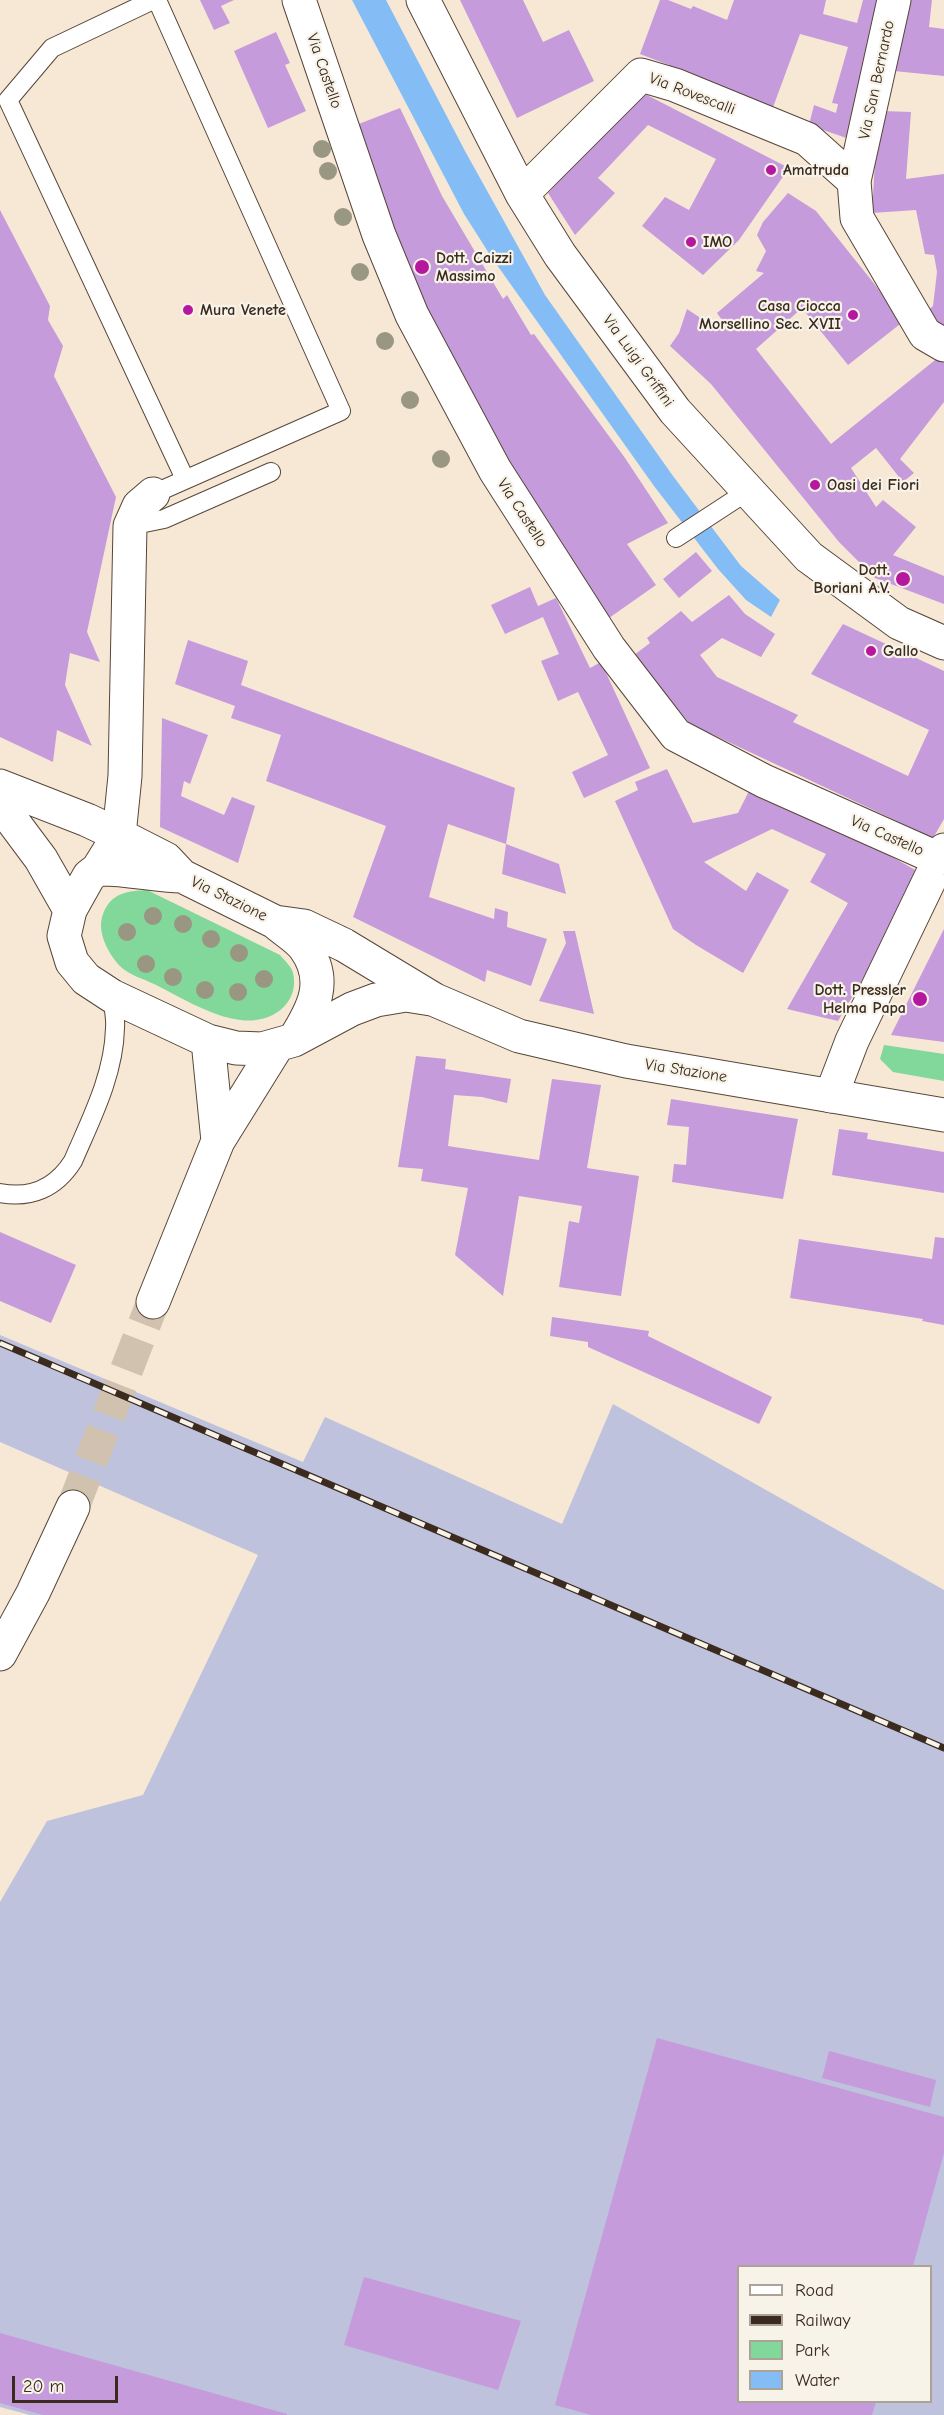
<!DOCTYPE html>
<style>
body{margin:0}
#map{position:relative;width:944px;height:2415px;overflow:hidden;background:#f6e8d5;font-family:"Comic Neue",sans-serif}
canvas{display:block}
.legend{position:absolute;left:737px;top:2265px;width:195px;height:138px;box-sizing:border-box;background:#f7f3e8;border:2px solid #aca397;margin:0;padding:8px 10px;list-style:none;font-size:18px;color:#3b2a1e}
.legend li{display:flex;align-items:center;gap:12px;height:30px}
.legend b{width:30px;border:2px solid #aca397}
.scale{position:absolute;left:12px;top:2376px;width:106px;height:27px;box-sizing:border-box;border:3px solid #3b2a1e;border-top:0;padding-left:8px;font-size:18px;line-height:21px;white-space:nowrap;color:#3b2a1e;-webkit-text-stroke:4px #f7f3e8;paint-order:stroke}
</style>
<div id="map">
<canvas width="944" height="2415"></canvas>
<ul class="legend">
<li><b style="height:8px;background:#fff"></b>Road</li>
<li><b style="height:8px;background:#3b2a1e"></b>Railway</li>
<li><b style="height:16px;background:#82d79b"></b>Park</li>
<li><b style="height:16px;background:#84bdf5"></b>Water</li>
</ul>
<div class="scale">20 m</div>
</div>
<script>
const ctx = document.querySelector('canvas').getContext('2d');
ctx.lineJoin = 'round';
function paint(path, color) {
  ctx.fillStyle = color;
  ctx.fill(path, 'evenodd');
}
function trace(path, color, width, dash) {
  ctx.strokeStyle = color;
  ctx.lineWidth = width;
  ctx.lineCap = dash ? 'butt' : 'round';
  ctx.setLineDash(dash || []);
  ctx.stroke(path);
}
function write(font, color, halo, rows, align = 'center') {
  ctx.font = font + ' "Comic Neue",sans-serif';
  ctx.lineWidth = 4.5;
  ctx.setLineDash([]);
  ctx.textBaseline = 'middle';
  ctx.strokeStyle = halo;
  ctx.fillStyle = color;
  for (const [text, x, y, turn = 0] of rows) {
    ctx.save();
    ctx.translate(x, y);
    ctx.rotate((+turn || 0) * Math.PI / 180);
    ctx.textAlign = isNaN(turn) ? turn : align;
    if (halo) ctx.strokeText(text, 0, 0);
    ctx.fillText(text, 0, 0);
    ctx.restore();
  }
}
const industrial = new Path2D(`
 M0,1335l303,127 22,-45 237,107 51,-120 331,186v825h-914l-30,-8v-505l47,-81 96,-26 115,-240 -258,-113zM738,2266h192v136h-192z`);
const green = new Path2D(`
 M147,890l133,65c4,5 12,12 13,18 6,25 -13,44 -37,47 -12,2 -29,-2 -40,-6 -22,-8 -42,-20 -62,-30 -10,-5 -25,-9 -33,-17 -12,-12 -25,-35 -18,-53 8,-21 24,-23 44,-24z
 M884,1045l60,9v27l-51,-9 -13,-13z`);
const water = new Path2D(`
 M352,0h34l79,151 80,144 128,181 68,90 39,34 -9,17 -25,-17 -28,-31 -64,-83 -162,-228 -28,-44z`);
const building = new Path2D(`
 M200,0h34l-13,6 9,17 -16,7z
 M460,0h63l20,42 26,-12 25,51 -77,37z
 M660,0h8l23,9 2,-3 34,14 7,-20h92l-3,14 34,9 6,-23h26l-34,141 -46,-16 5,-20 22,8 2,-9 -6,-1 16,-56 -48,-13 -28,76 -105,-41 2,-4 -29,-11z
 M908,0h24l-3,27 15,2v47l-50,-5z
 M276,32l14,31 -5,2 21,46 -38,17 -34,-77z
 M641,92l148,76 -50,72 -36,35 -61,-49 23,-29 24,13 27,-51 -68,-34 -50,53 17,15 -40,42 -27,-42z
 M400,108l42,88 61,103 4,-4 24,40 3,-1 91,124 43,65 -41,21 29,41 -47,33 -71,-106 -102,-177 -85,-208z
 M883,111l28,1 -5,67 38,-5v154l-16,-18 5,-4 4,-34 -3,-17 -9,-1 -9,-44 -44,3 4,-70z
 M788,193l28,18 88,110 -56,44 -46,-57 -46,41 75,95 109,-88 4,3v43l-44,57 14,14 -11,9 -27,-34 -25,20 25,39 7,-7 33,27 -23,28 51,21v28l-69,-26 -36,-36 -128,-158 -41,-38 9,-13 8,-24 24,16 11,-5 -5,-7 47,-40 -8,-2 10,-20 -9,-16 6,-13z
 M0,210l50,96 -2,14 15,26 -9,30 62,121 -29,135 13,30 -30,-9 -5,32 27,61 -35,-16 -4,32 -53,-25z
 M696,552l16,19 -33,27 -16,-19z
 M530,587l8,19 18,-8 34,70 11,-6 49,106 -66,30 -12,-26 36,-17 -30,-63 -20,9 -17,-40 18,-7 -16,-37 -38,17 -14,-29z
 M729,595l16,19 30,20 -14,23 -39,-19 -22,17 17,22 81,38 -5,7 115,54 21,-46 -118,-56 32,-50 101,47v148l-11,19 -243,-114 -56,-69 16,-12 -3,-5 34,-27 11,11z
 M188,640l60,21 -7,24 274,103 -9,56 -58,-20 -19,73 65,22 1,-11 13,4 -1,15 40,12 -16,47 -44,-16 -2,12 -132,-65 33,-91 -120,-45 15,-46 -50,-17 4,-12 -60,-22z
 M162,718l46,17 -18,49 -6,-3 -3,15 43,19 8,-18 23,9 -17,57 -78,-36z
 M667,769l26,54 45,-10 15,-30 88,45 83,47 -86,146 -51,-12 61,-106 -38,-21 16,-28 -54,-25 -68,33 42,29 11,-19 32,18 -46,83 -47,-28 -23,-16 -58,-128 23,-11 -3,-8z
 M506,844l53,20 7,30 -64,-20z
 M944,929v113l-53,-7z
 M563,931h12l19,83 -55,-13 27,-58z
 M416,1056l30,3 -1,10 66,10 -4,24 -25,-6 -28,-2 -6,51 91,14 13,-81 49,6 -14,83 52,8 -18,120 -62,-9 10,-66 10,2 3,-17 -63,-10 -16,100 -48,-41 13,-67 -47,-7 2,-12 -25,-2z
 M671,1099l127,20 -15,80 -111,-17 2,-18 12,1 3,-38 -22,-2z
 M839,1129l29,4 -1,6 77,13v41l-112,-18z
 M0,1232l76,33 -25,58 -51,-22z
 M935,1237l9,1v87l-22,-4 1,-2 -133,-21 9,-59 133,20z
 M552,1317l97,14 -1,5 124,61 -13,27 -171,-77v-5l-38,-6z
 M657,2038l287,79v36l-31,113h-175v136h138l-4,13h-281l-36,-10z
 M829,2051l107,29 -6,27 -108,-29z
 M364,2277l157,44 -23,69 -154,-45z
 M0,2333l287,81v1h-244l-43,-12z`);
const tertiaryTunnel = new Path2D(`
 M73,1507l80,-205`);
const service = new Path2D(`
 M153,0l-101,48 -44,52 177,379
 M153,494l188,-83 -184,-411
 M130,526l34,-7 107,-47
 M676,538l72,-47
 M0,1193c31,6 56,-5 73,-32 18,-42 41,-86 42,-133 1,-10 -2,-22 -3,-32`);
const minor = new Path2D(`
 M299,0l80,235 33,80 83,155 114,178 67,87 88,46 175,78
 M423,0l99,194 38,61 115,156 134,146 90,66 45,20
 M894,0l-40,181 3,37 68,116 19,11
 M522,194l119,-119 34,10 132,54 47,42
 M119,835l6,-59 5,-250 9,-20 14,-12
 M831,1096l21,-55 92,-191`);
const tertiary = new Path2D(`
 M0,786l87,34 32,15 47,24 16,17 93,46 29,4 40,19 91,55 84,36 107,25 318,54
 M0,804l41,55 29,51
 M119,835l-21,34 -9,7 -19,34 -6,26 8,26 14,17 26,17 96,45 28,7 26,1 32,-9 58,-31 24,-9 30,-5 25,4
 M98,869c28,-1 56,7 84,7
 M276,923c9,8 22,15 29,25 24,33 8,62 -11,92
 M208,1041l10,100
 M153,1302l65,-161 59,-95
 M0,1654l33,-61 40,-86`);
const rail = new Path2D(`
 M0,1343l944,405`);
const trees = [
 [322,149],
 [328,171],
 [343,217],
 [360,272],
 [385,341],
 [410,400],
 [441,459],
 [153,916],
 [183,924],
 [127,932],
 [211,939],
 [239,953],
 [146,964],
 [173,977],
 [264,979],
 [205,990],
 [238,992]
];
const markers = [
 [771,170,6,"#b5179e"],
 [691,242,6,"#b5179e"],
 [422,267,8,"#b5179e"],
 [188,310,6,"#b5179e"],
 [853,315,6,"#b5179e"],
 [815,485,6,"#b5179e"],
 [903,579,8,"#b5179e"],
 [871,651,6,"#b5179e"],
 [920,999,8,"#b5179e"]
];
const streetNames = [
 ["Via Castello",324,71,71],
 ["Via San Bernardo",877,80,-78],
 ["Via Rovescalli",692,94,21],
 ["Via Luigi Griffini",638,361,54],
 ["Via Castello",522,513,57],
 ["Via Castello",887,836,24],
 ["Via Stazione",229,899,26],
 ["Via Stazione",686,1071,9]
];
const poiNames = [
 ["Amatruda",783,170],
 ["IMO",703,242],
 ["Dott. Caizzi",436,258],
 ["Massimo",436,276],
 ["Casa Ciocca",841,306,"right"],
 ["Morsellino Sec. XVII",841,324,"right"],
 ["Mura Venete",200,310],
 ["Oasi dei Fiori",827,485],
 ["Dott.",890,570,"right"],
 ["Boriani A.V.",890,588,"right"],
 ["Gallo",883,651],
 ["Dott. Pressler",906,990,"right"],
 ["Helma Papa",906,1008,"right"]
];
paint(industrial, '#bec2dd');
paint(green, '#82d79b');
paint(water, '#84bdf5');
paint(building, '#c59bdc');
trace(tertiaryTunnel, '#d1c2b0', 33, [33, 16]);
trace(service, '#574639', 20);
trace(minor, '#574639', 35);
trace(tertiary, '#574639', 35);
trace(service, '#fff', 18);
trace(minor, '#fff', 33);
trace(tertiary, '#fff', 33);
trace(rail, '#3b2a1e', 7);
trace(rail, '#f7f3e8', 4.5, [14]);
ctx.fillStyle = '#999781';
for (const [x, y] of trees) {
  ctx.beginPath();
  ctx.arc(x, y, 9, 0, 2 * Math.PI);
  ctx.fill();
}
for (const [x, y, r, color] of markers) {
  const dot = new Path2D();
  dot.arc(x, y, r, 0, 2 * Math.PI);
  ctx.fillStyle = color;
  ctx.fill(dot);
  trace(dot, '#f7f3e8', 2);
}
write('16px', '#3b2a1e', '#f7f3e8', streetNames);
write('bold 16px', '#3b2a1e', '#f7f3e8', poiNames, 'left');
</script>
